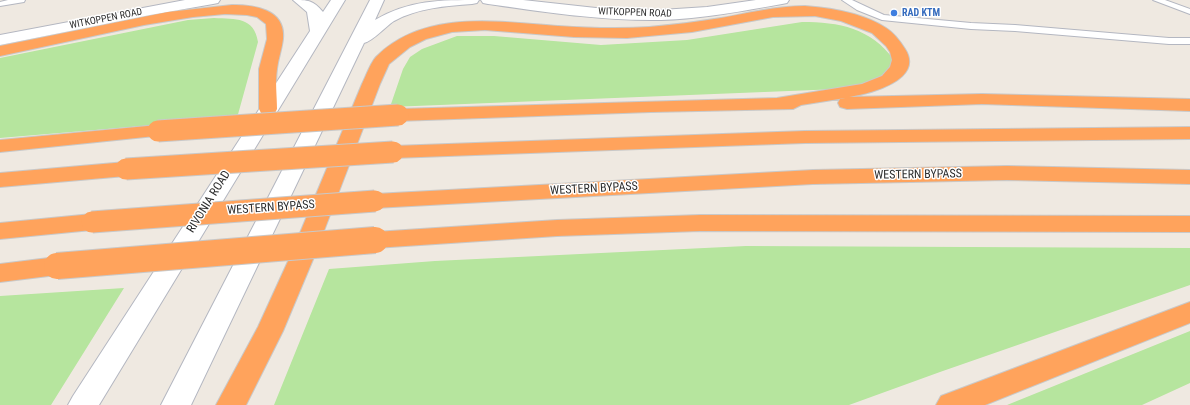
<!DOCTYPE html>
<style>
body{margin:0}
canvas{display:block;background:#efe9e1}
</style>
<canvas width="1190" height="405"></canvas>
<script>
const ctx = document.querySelector('canvas').getContext('2d');
ctx.lineJoin = 'round';
function paint(path, color) {
  ctx.fillStyle = color;
  ctx.fill(path, 'evenodd');
}
function trace(path, color, width, dash) {
  ctx.strokeStyle = color;
  ctx.lineWidth = width;
  ctx.lineCap = dash ? 'butt' : 'round';
  ctx.setLineDash(dash || []);
  ctx.stroke(path);
}
function write(font, color, halo, rows, align = 'center') {
  ctx.font = font + ' "Roboto Condensed",sans-serif';
  ctx.lineWidth = 3;
  ctx.setLineDash([]);
  ctx.textBaseline = 'middle';
  ctx.strokeStyle = halo;
  ctx.fillStyle = color;
  for (const [text, x, y, turn = 0] of rows) {
    ctx.save();
    ctx.translate(x, y);
    ctx.rotate((+turn || 0) * Math.PI / 180);
    ctx.textAlign = isNaN(turn) ? turn : align;
    if (halo) ctx.strokeText(text, 0, 0);
    ctx.fillText(text, 0, 0);
    ctx.restore();
  }
}
const green = new Path2D(`
 M214,18c22,1 40,-1 44,24l-21,76 -237,20v-80l188,-38z
 M802,22c37,0 69,6 92,38l-1,8 -24,18 -30,3 -449,18 13,-38 7,-12 12,-8 35,-13h37l107,9 86,-5z
 M746,246l444,2v37l-250,87 -91,33h-575l55,-136 106,-8z
 M124,288l-73,117h-51v-109z
 M1190,331v52l-48,22h-135z`);
const service = new Path2D(`
 M8,0h17l-1,2 -24,4v-4z
 M842,0h10l32,15 87,8 44,2 154,13h21v6h-21l-154,-13 -44,-2 -89,-9 -25,-10z
 M1153,0h12l25,9v5z`);
const secondary = new Path2D(`
 M185,0h35l-2,3 -5,1 -63,11 -150,30v-10z
 M293,0c15,0 20,0 30,12l8,-12h14l-246,405h-31l5,-9 237,-365 -3,-19z
 M370,0h14l-9,20c34,-20 65,-20 104,-20l-2,3 -5,1c-27,2 -54,4 -78,17 -9,6 -21,20 -30,22l-173,362h-30z
 M481,0h42l73,8 65,2 46,-3 49,-7h33l-2,3 -5,1c-40,7 -80,15 -121,16 -58,1 -116,-8 -173,-16l-5,-1z`);
const motorway = new Path2D(`
 M232,5c22,0 54,4 51,34 -1,10 -5,20 -6,30 -2,13 0,27 0,40l-2,4 -7,2 -7,-2 -2,-4v-40l8,-30 -1,-15 -9,-7 -10,-2 -22,-1 -32,3 -49,8 -144,31v-10l168,-34z
 M805,6c27,2 58,7 81,22 8,5 14,13 19,21 20,31 -36,45 -56,48l133,-3 208,5v12l-208,-7 -135,5 -7,-2 -2,-4 2,-4 5,-1 -44,7 -8,4 -142,3 -253,9 -7,-2 -2,-4 2,-4 7,-2 379,-11 85,-14 20,-8 8,-9 2,-7 -2,-8 -4,-6 -14,-13 -31,-12 -26,-5 -42,1 -81,15 -65,6 -53,-1 -89,-7 -33,2 -26,7 -16,8 -21,17 -9,20 -66,173 -31,74 -37,74h-30l42,-78 32,-70 72,-173c4,-8 8,-20 14,-27 48,-48 122,-35 182,-31 30,2 61,3 91,1 24,-2 48,-5 72,-9 28,-5 55,-12 84,-12z
 M158,125l7,2 3,4 -3,4 -165,17v-12z
 M1190,127v12l-385,4 -412,15 -7,-2 -3,-4 3,-4 7,-2 412,-15z
 M126,162l7,2 3,5 -3,5 -7,2 -126,11v-14z
 M1007,166l183,4v14l-183,-4 -194,4 -438,24 -8,-2 -3,-5 3,-5 8,-2 438,-24z
 M92,214l8,2 3,6 -3,6 -8,2 -92,9v-16z
 M700,215l490,1v16l-490,-1 -143,5 -182,12 -8,-2 -4,-6 4,-6 8,-2 182,-12z
 M57,257l9,3 3,6 -3,6 -9,3 -57,7v-18z
 M1190,302v21l-205,82h-49l5,-9z`);
const motorwayBridgeFar1 = new Path2D(`
 M158,131l240,-16
 M126,169l267,-17
 M92,222l283,-21`);
const motorwayBridge = new Path2D(`
 M57,266l318,-26`);
const markers = [
 [894,13,4,"#3f7fe0"]
];
const farStreetnames = [
 ["WITKOPPEN ROAD",635,13,2],
 ["WITKOPPEN ROAD",106,19,-11]
];
const farShopnames = [
 ["RAD KTM",902,13]
];
const streetNames = [
 ["WESTERN BYPASS",918,175,-1],
 ["WESTERN BYPASS",594,189,-3],
 ["RIVONIA ROAD",209,202,-58],
 ["WESTERN BYPASS",271,208,-4]
];
paint(green, '#b6e59e');
trace(service, '#b4b7c1', 2);
trace(secondary, '#b4b7c1', 2);
trace(motorway, '#c9c9c9', 2);
paint(service, '#fff');
paint(secondary, '#fff');
paint(motorway, '#ffa35c');
trace(motorwayBridgeFar1, '#c9c9c9', 23, []);
trace(motorwayBridge, '#c9c9c9', 28, []);
trace(motorwayBridgeFar1, '#ffa35c', 21);
trace(motorwayBridge, '#ffa35c', 26);
for (const [x, y, r, color] of markers) {
  const dot = new Path2D();
  dot.arc(x, y, r, 0, 2 * Math.PI);
  ctx.fillStyle = color;
  ctx.fill(dot);
  trace(dot, '#fff', 1.5);
}
write('10px', '#2e2e2e', '#fff', farStreetnames);
write('bold 10px', '#366cbe', '#fff', farShopnames, 'left');
write('12px', '#2e2e2e', '#fff', streetNames);
</script>
